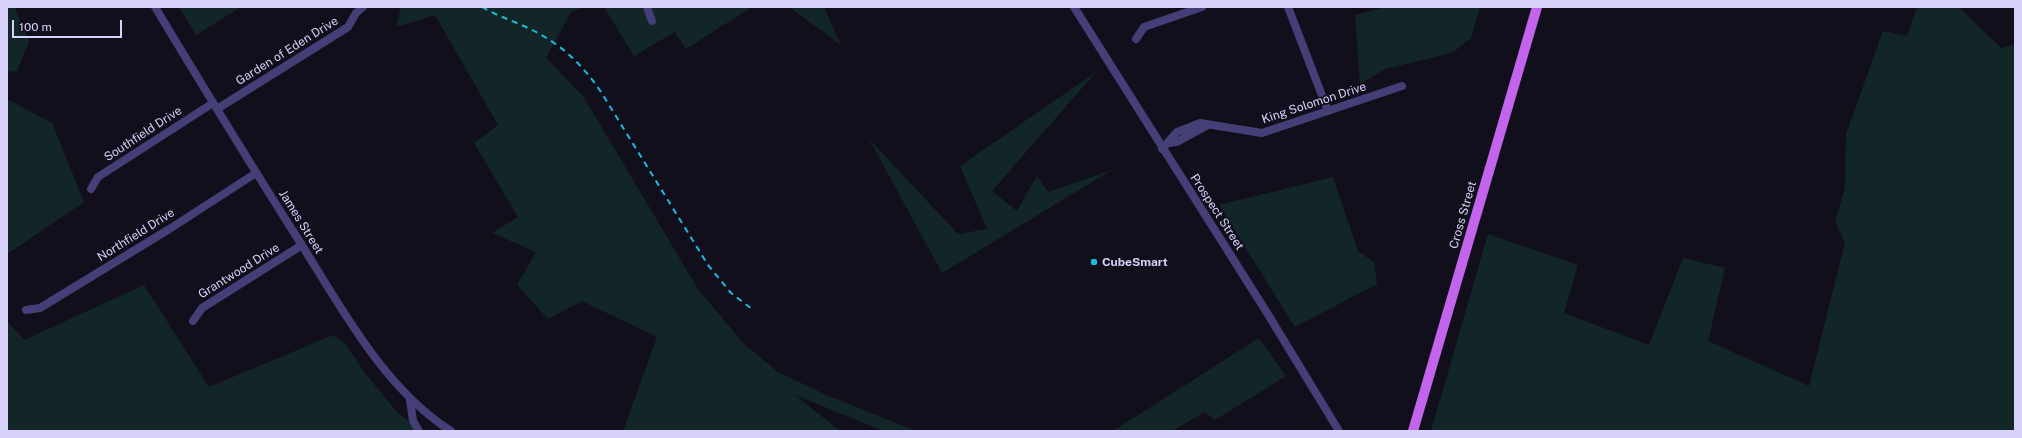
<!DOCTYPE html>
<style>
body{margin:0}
#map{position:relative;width:2022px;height:438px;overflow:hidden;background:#120f1d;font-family:"Public Sans",sans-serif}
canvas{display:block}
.frame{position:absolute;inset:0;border:8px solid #d8d1f9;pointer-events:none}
.scale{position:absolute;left:12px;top:20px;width:110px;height:18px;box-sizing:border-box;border:2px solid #d8d1f9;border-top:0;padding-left:5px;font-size:12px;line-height:14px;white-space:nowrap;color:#d8d1f9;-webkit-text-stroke:3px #120f1d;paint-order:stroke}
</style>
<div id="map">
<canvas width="2022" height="438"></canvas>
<div class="frame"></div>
<div class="scale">100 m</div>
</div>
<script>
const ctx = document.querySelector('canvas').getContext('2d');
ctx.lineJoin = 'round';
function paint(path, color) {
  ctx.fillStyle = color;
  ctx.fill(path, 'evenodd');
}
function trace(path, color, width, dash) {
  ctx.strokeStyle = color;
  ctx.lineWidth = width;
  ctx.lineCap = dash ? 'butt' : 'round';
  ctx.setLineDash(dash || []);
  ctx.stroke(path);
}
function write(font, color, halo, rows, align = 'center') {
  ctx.font = font + ' "Public Sans",sans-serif';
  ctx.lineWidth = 3.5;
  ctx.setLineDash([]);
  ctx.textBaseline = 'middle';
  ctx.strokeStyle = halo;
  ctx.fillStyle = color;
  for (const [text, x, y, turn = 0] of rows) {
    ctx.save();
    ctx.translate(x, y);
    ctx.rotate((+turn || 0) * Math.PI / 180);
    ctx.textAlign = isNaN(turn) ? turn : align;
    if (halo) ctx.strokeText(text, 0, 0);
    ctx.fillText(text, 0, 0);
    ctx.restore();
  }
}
const green = new Path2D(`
 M7,7h11l-3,2 14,32 -12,30 -10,1z
 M179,7h62l-45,28z
 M401,7h183l-13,5 -25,46 37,38 115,193 46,55 34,28 44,21 94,38h-32l-89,-36 45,36h-217l34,-94 -75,-36 -34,18 -31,-34 19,-33 -44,-19 26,-16 -44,-74 24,-18 -63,-110 -39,12z
 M604,7h148l-66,42 -11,-17 -41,24z
 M789,7h35l17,38z
 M1386,7h94l-9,31 -19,15 -67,16 -25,15 -5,-69z
 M1917,7h42l42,41 14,-4v387h-584l57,-197 90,31 -14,48 85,32 34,-87 42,10 -17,73 101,45 36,-143 -10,-22 10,-33 1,-54 37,-103 24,5z
 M1096,72l-104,119 25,20 20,-35 11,16 64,-22 -170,103 -73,-134 89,95 29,-5 -27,-63z
 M7,99l45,24 32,79 -77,52z
 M1333,177l25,74 16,11 3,22 -82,43 -76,-122z
 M144,285l65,102 124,-52 13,9 18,28 33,40 23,19h-413v-110l17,19z
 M1259,338l27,38 -71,44 -10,-8 -33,19h-59z`);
const minor = new Path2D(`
 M155,7c47,78 94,155 143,232 42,66 85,149 153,192
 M647,7l5,14
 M1074,7l195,309 70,115
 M1288,7l40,104
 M1136,39l8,-12 58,-20
 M217,109l131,-82 8,-14 7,-6
 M1169,143l8,-1 31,-17
 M1162,149l15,-17 23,-9 62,10 140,-47
 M91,189l7,-12 115,-74
 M26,310l14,-2 131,-80 85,-55
 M193,321l9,-13 100,-63
 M410,400l3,21 6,10`);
const major = new Path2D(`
 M1413,431l124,-424`);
const rail = new Path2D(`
 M482,7c15,9 32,14 48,22 31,15 52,35 71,63l107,173 23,28 21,16`);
const markers = [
 [1094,262,4,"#1bbcdb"]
];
const streetNames = [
 ["Garden of Eden Drive",287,51,-32],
 ["King Solomon Drive",1314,103,-18],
 ["Southfield Drive",143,134,-33],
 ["Prospect Street",1217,212,57],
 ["Cross Street",1463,215,-74],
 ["James Street",301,222,58],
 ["Northfield Drive",136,235,-32],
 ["Grantwood Drive",239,271,-32]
];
const poiNames = [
 ["CubeSmart",1102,262]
];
paint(green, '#122627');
trace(minor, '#453f77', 8);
trace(major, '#c265ec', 10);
trace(rail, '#1bbcdb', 2, [6, 5]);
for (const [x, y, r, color] of markers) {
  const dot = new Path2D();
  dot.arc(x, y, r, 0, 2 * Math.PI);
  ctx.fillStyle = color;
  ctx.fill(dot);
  trace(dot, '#120f1d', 1.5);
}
write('12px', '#d8d1f9', '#120f1d', streetNames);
write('bold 12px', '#d8d1f9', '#120f1d', poiNames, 'left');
</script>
